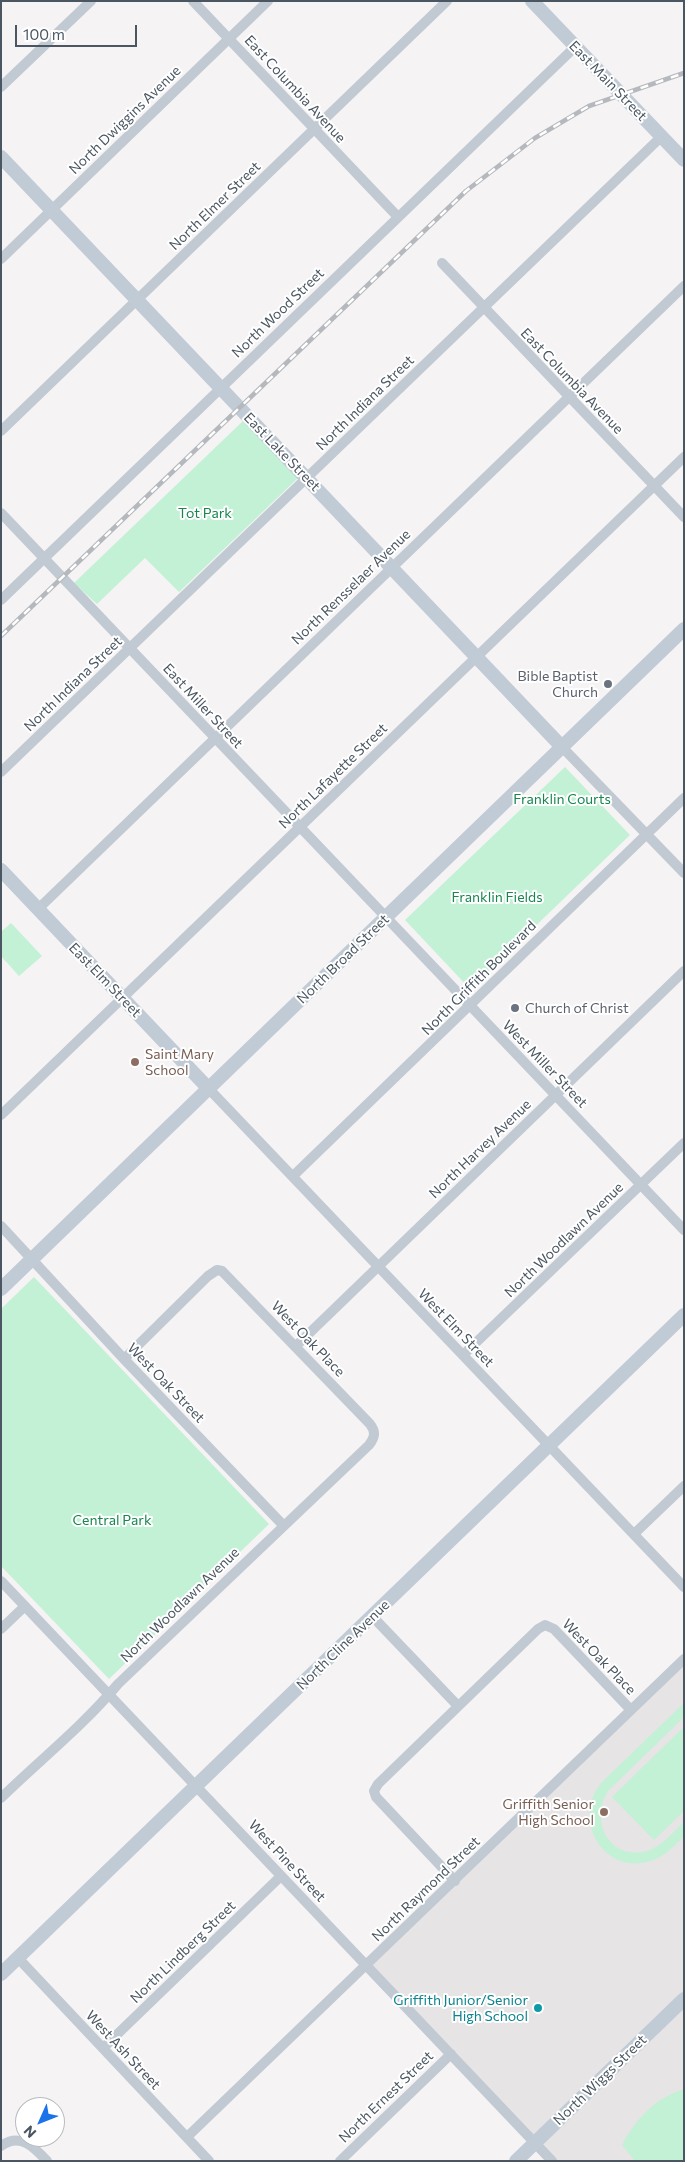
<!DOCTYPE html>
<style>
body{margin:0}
#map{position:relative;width:685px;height:2162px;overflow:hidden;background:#f5f3f3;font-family:Commissioner,sans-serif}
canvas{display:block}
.frame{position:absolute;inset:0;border:2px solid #4a5661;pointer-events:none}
.north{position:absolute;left:15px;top:2097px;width:50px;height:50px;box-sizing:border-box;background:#fff;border:1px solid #b7bbc0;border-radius:50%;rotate:226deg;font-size:14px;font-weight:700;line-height:20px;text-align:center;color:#4a5661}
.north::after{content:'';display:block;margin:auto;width:18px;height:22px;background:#1a73e8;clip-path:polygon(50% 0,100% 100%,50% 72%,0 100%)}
.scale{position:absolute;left:15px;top:25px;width:122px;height:22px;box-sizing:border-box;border:2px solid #4a5661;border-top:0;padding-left:6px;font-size:15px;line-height:18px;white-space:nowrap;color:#4a5661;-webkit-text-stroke:4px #fff;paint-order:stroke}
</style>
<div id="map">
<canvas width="685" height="2162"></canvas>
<div class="frame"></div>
<div class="north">N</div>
<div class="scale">100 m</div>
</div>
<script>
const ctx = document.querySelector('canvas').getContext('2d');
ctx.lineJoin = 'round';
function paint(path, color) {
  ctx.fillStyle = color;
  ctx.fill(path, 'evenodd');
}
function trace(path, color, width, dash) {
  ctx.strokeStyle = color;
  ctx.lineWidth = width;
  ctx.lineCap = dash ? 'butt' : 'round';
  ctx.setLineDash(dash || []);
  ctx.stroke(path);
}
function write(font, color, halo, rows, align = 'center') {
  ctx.font = font + ' Commissioner,sans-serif';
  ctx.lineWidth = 4;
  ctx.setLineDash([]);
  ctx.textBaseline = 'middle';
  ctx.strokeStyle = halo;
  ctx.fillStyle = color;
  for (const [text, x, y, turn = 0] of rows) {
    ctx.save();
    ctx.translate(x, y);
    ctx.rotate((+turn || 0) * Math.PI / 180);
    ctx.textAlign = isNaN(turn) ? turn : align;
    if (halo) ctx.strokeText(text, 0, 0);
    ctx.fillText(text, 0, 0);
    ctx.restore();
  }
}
const education = new Path2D(`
 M684,1658v503h-132l-186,-195z`);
const green = new Path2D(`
 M244,420l55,57 -120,115 -34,-34 -48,46 -23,-21z
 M565,767l65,68 -160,154 -65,-69z
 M11,923l31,33 -23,20 -18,-20v-24z
 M34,1277l235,247 -160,155 -108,-113v-257z
 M684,1703v14l-76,74c-18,28 -1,67 35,61 17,-3 29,-19 41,-30v15c-10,8 -18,19 -31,23 -48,18 -83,-40 -51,-78z
 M684,1727v84l-30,29 -42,-43z
 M684,2089v72h-49l-13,-16c14,-26 33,-47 62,-56z`);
const street = new Path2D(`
 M193,1l205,216
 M1,87l90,-86
 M1,259l267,-258
 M442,263l242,254
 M1,431l446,-430
 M1,513l683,717
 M1,600l574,-553
 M562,747l122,126
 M1,772l660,-635
 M38,909l646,-623
 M209,1089l475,498
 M1,1115l683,-658
 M293,1176l391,-378
 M1,1226l123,133 159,166
 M296,1346l388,-375
 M463,1355l221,-212
 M634,1534l50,-48
 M1,1581l551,580
 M372,1616l86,90
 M1,1629l24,-23
 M1,1798c39,-38 82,-72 117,-114l251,-239c6,-8 7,-13 1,-21l-148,-153 -5,-1 -9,6 -84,83
 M455,1881l-79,-84 -2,-6 4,-7 160,-155 7,-4 9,4 77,81
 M18,1958l191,203
 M103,2048l178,-172
 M187,2137l497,-478
 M1,2146c19,-14 33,1 46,15
 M340,2161l111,-107`);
const secondary = new Path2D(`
 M532,1l152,159
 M1,157l561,590
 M1,870l208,219
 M1,1289l683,-660
 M1,1974l683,-659
 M516,2161l168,-162`);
const rail = new Path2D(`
 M1,636l465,-445 69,-53 54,-32 95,-33`);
const markers = [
 [608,684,5,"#6b7280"],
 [515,1008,5,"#6b7280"],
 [135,1062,5,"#8d6e63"],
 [604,1812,5,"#8d6e63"],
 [538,2008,5,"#0f9aa8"]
];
const streetNames = [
 ["East Main Street",608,81,46],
 ["East Columbia Avenue",295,89,47],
 ["North Dwiggins Avenue",125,120,-44],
 ["North Elmer Street",215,206,-44],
 ["North Wood Street",278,313,-44],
 ["East Columbia Avenue",572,381,46],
 ["North Indiana Street",365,403,-44],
 ["East Lake Street",282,452,46],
 ["North Rensselaer Avenue",351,587,-44],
 ["North Indiana Street",73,684,-44],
 ["East Miller Street",203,706,47],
 ["North Lafayette Street",333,776,-44],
 ["North Broad Street",343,959,-44],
 ["North Griffith Boulevard",479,978,-45],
 ["East Elm Street",105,980,46],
 ["West Miller Street",545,1064,46],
 ["North Harvey Avenue",480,1149,-44],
 ["North Woodlawn Avenue",564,1240,-44],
 ["West Elm Street",456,1328,46],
 ["West Oak Place",308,1339,46],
 ["West Oak Street",166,1383,46],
 ["North Woodlawn Avenue",180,1605,-44],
 ["North Cline Avenue",343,1645,-44],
 ["West Oak Place",599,1657,46],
 ["West Pine Street",287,1861,47],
 ["North Raymond Street",426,1889,-44],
 ["North Lindberg Street",183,1952,-44],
 ["West Ash Street",123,2050,47],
 ["North Wiggs Street",600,2080,-44],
 ["North Ernest Street",386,2097,-44]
];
const parkNames = [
 ["Tot Park",205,513],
 ["Franklin Courts",562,799],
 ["Franklin Fields",497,897],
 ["Central Park",112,1520]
];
const worshipNames = [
 ["Bible Baptist",598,676],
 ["Church",598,692],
 ["Church of Christ",525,1008,"left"]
];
const educationNames = [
 ["Saint Mary",145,1054],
 ["School",145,1070],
 ["Griffith Senior",594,1804,"right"],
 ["High School",594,1820,"right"]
];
const cultureNames = [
 ["Griffith Junior/Senior",528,2000],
 ["High School",528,2016]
];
paint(education, '#e6e4e5');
paint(green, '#c3f1d5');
trace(street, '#c1cad2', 10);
trace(secondary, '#c1cbd6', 14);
trace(rail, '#b5b8bd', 4.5);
trace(rail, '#fff', 2.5, [8]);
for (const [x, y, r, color] of markers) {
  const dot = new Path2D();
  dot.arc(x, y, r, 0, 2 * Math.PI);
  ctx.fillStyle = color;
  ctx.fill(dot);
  trace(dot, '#fff', 2);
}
write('14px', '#4a5661', '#fff', streetNames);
write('14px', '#17864f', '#fff', parkNames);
write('14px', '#5b616d', '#fff', worshipNames, 'right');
write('14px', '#785e54', '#fff', educationNames, 'left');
write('14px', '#0d838f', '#fff', cultureNames, 'right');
</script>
